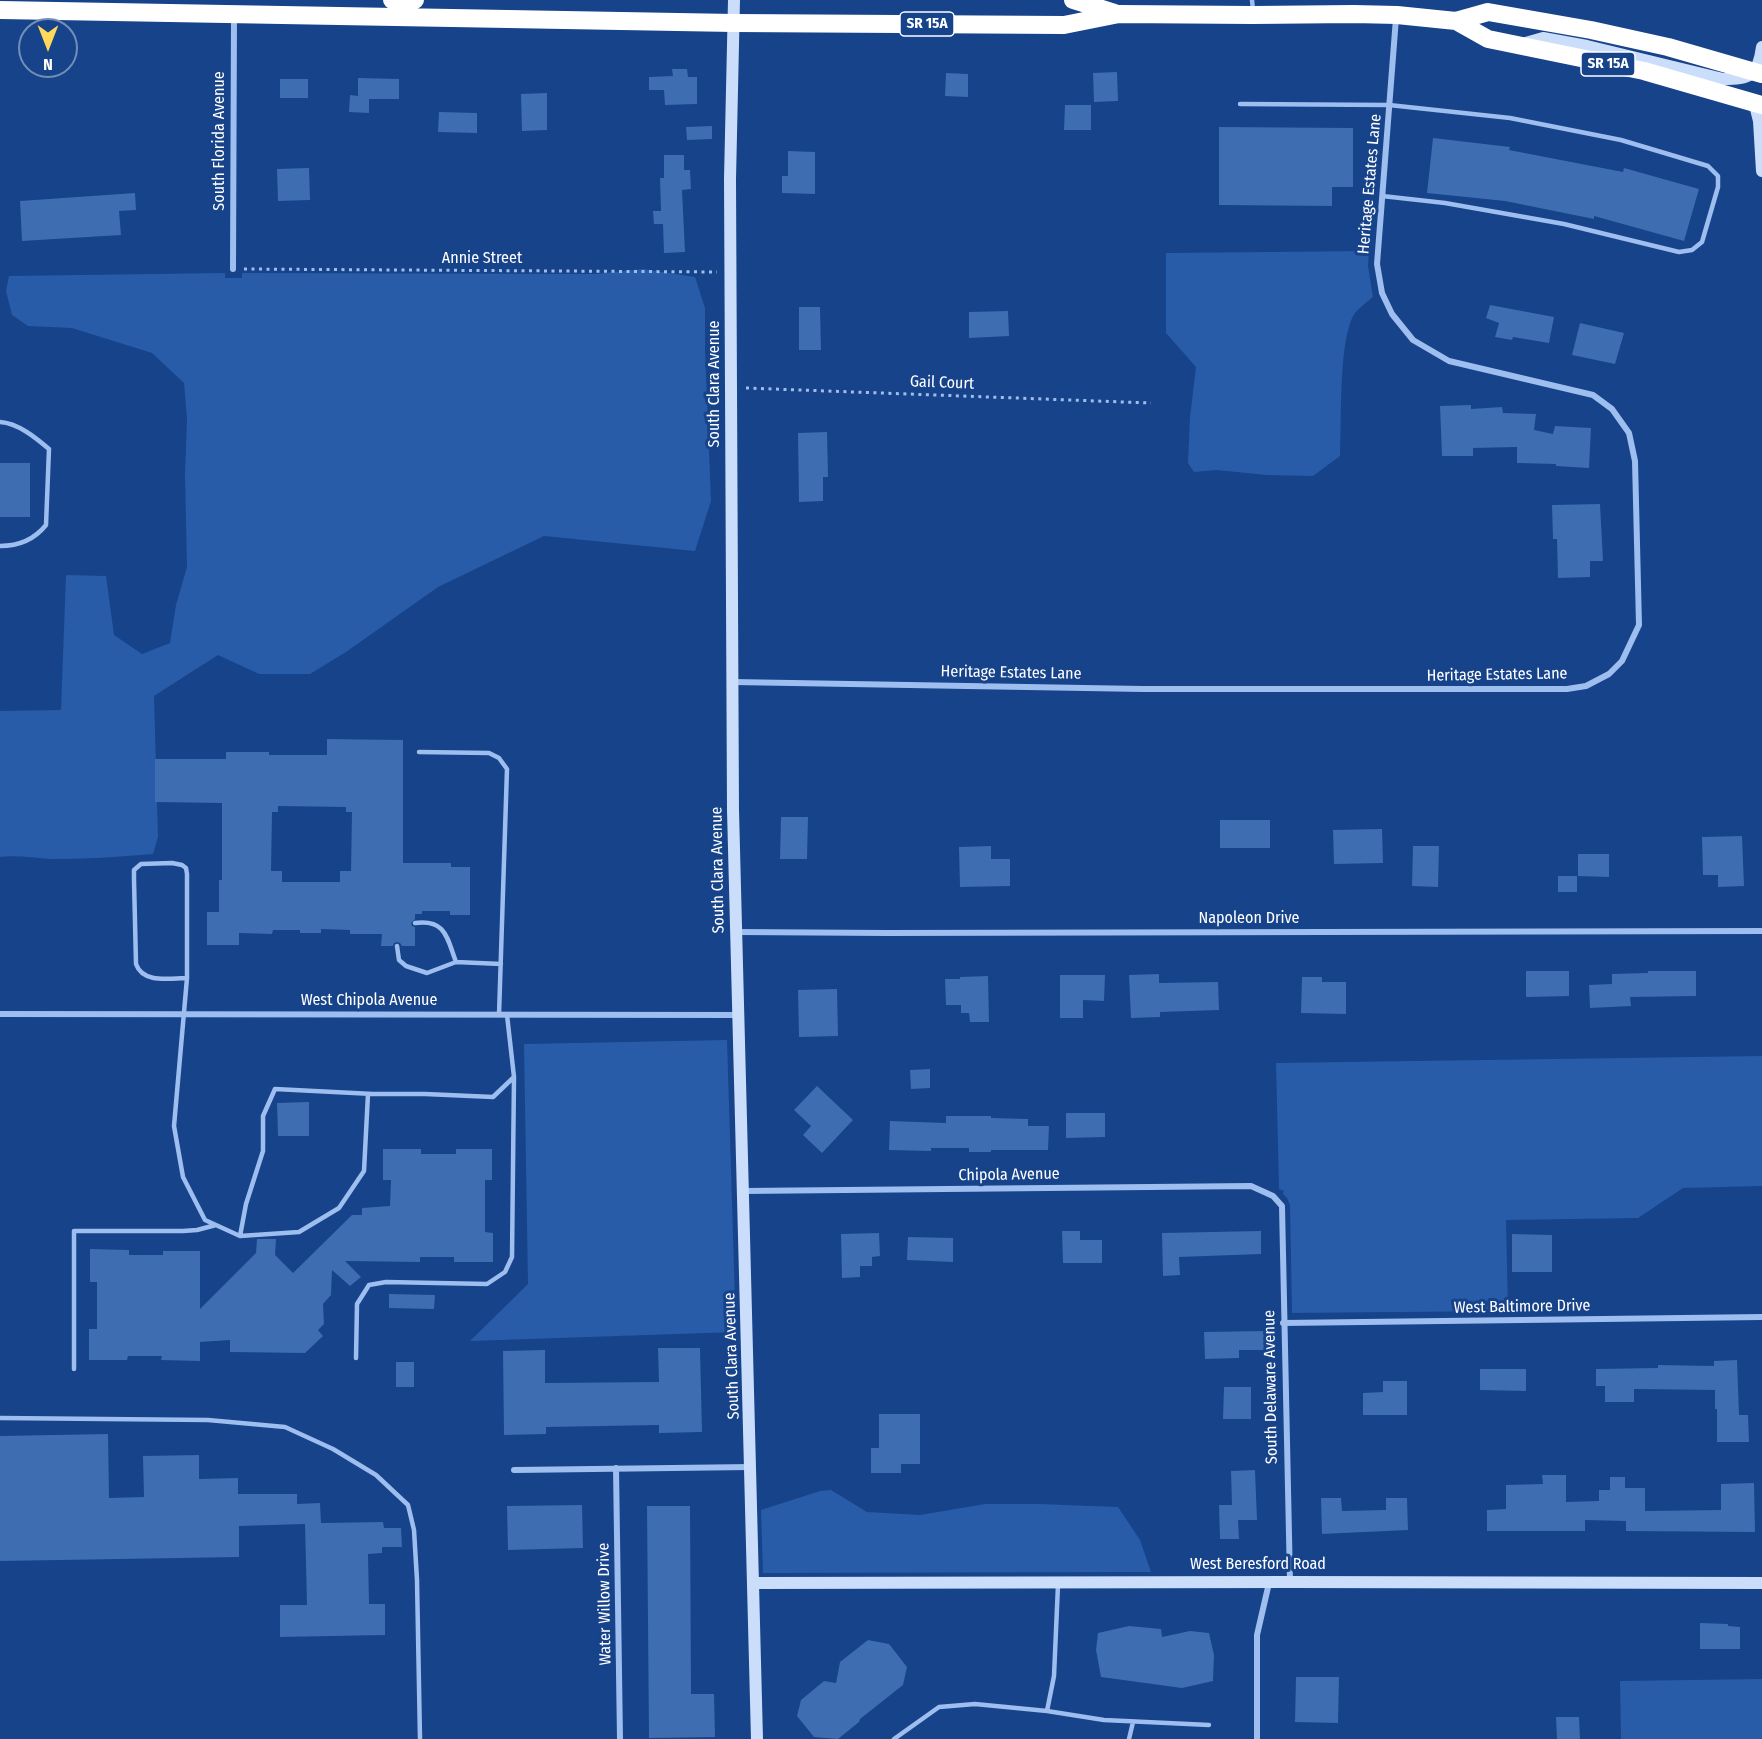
<!DOCTYPE html>
<style>
body{margin:0}
#map{position:relative;width:1762px;height:1739px;overflow:hidden;background:#164389;font-family:"Fira Sans Condensed",sans-serif}
canvas{display:block}
.north{position:absolute;left:18px;top:18px;width:60px;height:60px;box-sizing:border-box;background:#164389;border:2px solid #738eb8;border-radius:50%;rotate:180deg;font-size:16px;font-weight:700;line-height:24px;text-align:center;color:#fff}
.north::after{content:'';display:block;margin:auto;width:21px;height:27px;background:#ffd75b;clip-path:polygon(50% 0,100% 100%,50% 72%,0 100%)}
</style>
<div id="map">
<canvas width="1762" height="1739"></canvas>
<div class="north">N</div>
</div>
<script>
const ctx = document.querySelector('canvas').getContext('2d');
ctx.lineJoin = 'round';
function paint(path, color) {
  ctx.fillStyle = color;
  ctx.fill(path, 'evenodd');
}
function trace(path, color, width, dash) {
  ctx.strokeStyle = color;
  ctx.lineWidth = width;
  ctx.lineCap = dash ? 'butt' : 'round';
  ctx.setLineDash(dash || []);
  ctx.stroke(path);
}
function write(font, color, halo, rows, align = 'center') {
  ctx.font = font + ' "Fira Sans Condensed",sans-serif';
  ctx.lineWidth = 6;
  ctx.setLineDash([]);
  ctx.textBaseline = 'middle';
  ctx.strokeStyle = halo;
  ctx.fillStyle = color;
  for (const [text, x, y, turn = 0] of rows) {
    ctx.save();
    ctx.translate(x, y);
    ctx.rotate((+turn || 0) * Math.PI / 180);
    ctx.textAlign = isNaN(turn) ? turn : align;
    if (halo) ctx.strokeText(text, 0, 0);
    ctx.fillText(text, 0, 0);
    ctx.restore();
  }
}
const green = new Path2D(`
 M1369,251l-1,15 5,31c-6,5 -13,10 -18,16 -17,25 -13,110 -15,143l-27,20 -46,-1 -51,-5 -22,2 -6,-9 2,-46 6,-50 -30,-34v-80z
 M643,269l52,8 10,31v41l6,152 -16,50 -151,-15 -106,51 -92,65 -36,22h-51l-41,-19 -64,41 4,141 -5,17c-34,3 -68,5 -102,5 -18,-1 -33,-4 -51,-2v-146l61,-1 5,-135 40,1 8,59 28,19 28,-11 6,-38 11,-38 -2,-92 2,-56 -3,-36 -32,-30 -80,-25 -44,-2 -16,-11 -6,-24 3,-15 216,-3v5h17v-5l354,1z
 M727,1040l9,292 -266,9 58,-57 -4,-240z
 M1762,1056v130l-79,2 -45,30 -132,2 2,91 -216,2 -2,-108 -3,-7 -4,-4 1,-3 -5,-2 -3,-126z
 M831,1490l36,22 53,3 65,-11h54l79,3 22,33 11,32 -388,1 -2,-63 59,-19z
 M1762,1679v60h-141l-1,-58z`);
const building = new Path2D(`
 M672,69h15l1,8h9v27l-32,1 -1,-15h-15v-13l24,-1z
 M1117,72l1,29 -24,1 -1,-29z
 M946,73l22,1v23l-23,-1z
 M358,78l41,1v20h-30v14l-20,-1 1,-17 8,1z
 M280,79h28v19h-28z
 M547,93v37l-25,1 -1,-37z
 M1065,105h26v25h-27z
 M439,112l38,1v20l-39,-1z
 M712,126v13l-25,1 -1,-13z
 M1219,127l134,1v59h-21v19l-113,-1z
 M1433,138l77,9 -1,3 114,22 1,-4 75,21 -15,52 -90,-25v3l-89,-18 -78,-8z
 M788,151l27,1v42l-33,-1v-17h6z
 M664,155h20v15h6l1,19 -9,1 3,62 -21,1 -1,-29h-9l-1,-13h8l-1,-33h4z
 M309,168l1,32 -32,1 -1,-32z
 M135,193l1,17 -17,1 2,24 -99,6 -2,-40z
 M1490,305l64,12 -5,26 -36,-6 -1,3 -17,-3 4,-14 -13,-5z
 M799,307h21l1,43h-22z
 M1008,311l1,25 -40,2v-26z
 M1580,323l44,10 -9,31 -43,-9z
 M1471,405v4l31,-2 1,6 33,1 -2,16 19,4 2,-8 36,2 -2,40 -33,-2v-2l-39,-1v-16l-44,1v8h-31l-2,-50z
 M827,432l1,45h-5v24l-24,1 -1,-69z
 M0,463h30v54h-30z
 M1600,504l3,57h-13v16l-32,1 -1,-39h-4l-1,-34z
 M327,739l76,1v123h48v4h19v48h-20v-4h-28v3h-7v5l-4,4 1,3 3,1v19h-13l-2,-3 -3,-1 -3,1 -1,3h-12l1,-12h-32v-4l-29,-1v4h-21v-3h-27l-1,4 -33,-1v12h-32v-33h12v-32h3v-77l-67,-1v-43h71v-7h43v3h58zM278,806l68,1v5h6l-1,59h-11v11h-58v-11h-11l1,-59h6z
 M781,817h27l-1,42h-27z
 M1220,820h50v28h-50z
 M1382,829l1,34 -49,1 -1,-34z
 M1742,836l2,50 -26,1v-12h-15l-1,-38z
 M991,846v13h19v27l-50,1 -1,-40z
 M1413,846h26l-1,41 -26,-1z
 M1578,854h31v23l-31,-1z
 M1558,876h19v16h-19z
 M1526,971h43v25l-43,1z
 M1648,971h48v25l-66,1 1,9 -41,2 -1,-23 23,-1v-10l36,-1z
 M1159,974v9l59,-1 1,28 -59,2v5l-29,1 -2,-43z
 M1060,975h45l-1,26 -21,-1v18h-23z
 M988,976l1,46h-19l-1,-9h-8v-8h-15l-1,-26h15v-2z
 M1302,977h20v5h24v32l-45,-1z
 M837,989l1,47 -39,1 -1,-47z
 M930,1069v19l-19,1 -1,-19z
 M817,1086l36,34 -31,33 -19,-18 8,-9 -17,-16z
 M309,1102v34h-31l-1,-33z
 M1066,1113h39v24l-39,1z
 M946,1116h45v2l37,1v7h21l-1,24h-57v2h-22v-4h-38v3l-42,-1 1,-29 56,2z
 M383,1149h38v5h35v-5h36v31h-7v52l8,1v29h-39v-5h-34v5l-75,-1 16,16 -11,9 -18,-16 -1,25 -8,9 1,20 -6,6 5,6 -18,17 -75,-1v-12l-30,2v19l-39,-1 1,-4h-34l-1,4h-38v-31h8v-47h-7v-33l39,1v5h34v-4h37v58l56,-56 1,-14h19l-1,16 18,18 59,-58h10v-7l28,-2 1,-26h-8z
 M1062,1231h18v9h22v23h-39z
 M1261,1231v23l-82,3 1,18 -17,1 -1,-43z
 M879,1233l1,23 -8,1v9h-12v11l-18,1 -1,-44z
 M1512,1234l40,1v37h-40z
 M908,1237l45,1v24l-46,-2z
 M389,1294l46,1 -1,14 -45,-1z
 M1265,1331v19h-26v8l-34,1 -1,-27z
 M658,1348h42l2,84 -43,1v-8l-113,2v7l-42,1 -1,-84 42,-1v33l114,-1z
 M1737,1360l2,55h9l1,27h-32v-33h-2v-19l-81,-1v13h-29v-16h-9v-17l62,-1v-3l56,1v-5z
 M396,1362h18v25h-18z
 M1480,1369h46v22l-46,-1z
 M1383,1381h24v34h-44v-22l20,-1z
 M1224,1387h27v32h-28z
 M879,1414h41v50h-19v9h-30v-25h8z
 M108,1434l1,64 35,-1 -1,-41 56,-1v24l39,-1v16h59v10l23,-1 1,20 62,-1 1,6h17l1,19h-20v6l-14,1 1,50h16v31l-105,2v-32h27l-2,-81 -66,2v31l-239,4v-125z
 M1255,1470l2,50h-19l1,19h-19l-1,-34h13l-1,-34z
 M1542,1475h24v27l33,-1v-11h11v-13h15v11h20v23l76,-1v-26l33,-1 1,49 -129,-1v-10l-41,-1v11h-98v-21l19,-1v-24l37,-1z
 M1321,1498h20l1,13 44,-1v-12h21l1,32 -86,4z
 M582,1505l1,43 -75,2 -1,-44z
 M647,1506h43l1,188h23l1,43 -66,1z
 M1700,1623l28,1v2l12,1v22h-40z
 M1129,1626l32,3 1,8 28,-6 19,2 5,22 -1,26 -31,7 -81,-11 -5,-27 2,-17z
 M868,1640l21,4 18,23 -4,18 -43,34 -1,3 -21,17 -24,-2 -17,-21 4,-16 23,-19 12,2 4,-21z
 M1296,1677h43l-1,46 -43,-1z
 M1556,1717h23l1,22h-23z`);
const path = new Path2D(`
 M244,269l473,3
 M746,388l405,15`);
const lane = new Path2D(`
 M1252,0l1,10
 M1240,104l149,1 121,13 111,22 87,26 10,10v11l-16,55 -10,8 -13,2 -115,-28 -119,-21 -63,-7
 M0,422c18,1 36,16 49,27l-3,76c-12,15 -27,21 -46,21
 M419,752l70,1 10,5 8,11 -8,246
 M397,946l2,14 7,6 21,7 29,-11c-9,-24 -10,-43 -41,-39
 M456,962l45,2
 M187,978c-17,0 -44,6 -51,-14l-2,-84v-10l7,-6 31,-1 10,2 4,3 1,6v104l-13,148 9,51 22,43 35,16 6,-32 17,-53v-35l12,-27 98,5h52l68,3 21,-20 -7,-62
 M240,1236l59,-4 40,-24 25,-37 4,-77
 M356,1358l1,-54 12,-19 17,-3 101,2 18,-12 7,-15 2,-180
 M74,1369v-138h109l14,-1 19,-5
 M0,1418l208,2 77,7 48,22 43,26 32,30 6,25 3,50 3,159
 M1047,1711l7,-35 4,-91
 M894,1739l45,-32 36,-3 72,7 57,9 105,5
 M1129,1739l4,-17`);
const street = new Path2D(`
 M233,269l1,-252
 M733,682l410,7h424l19,-3 23,-12 13,-13 17,-36 -4,-164 -6,-28 -17,-24 -19,-14 -144,-34 -36,-21 -21,-26 -10,-21 -5,-29 19,-246
 M737,932l150,1 875,-2
 M0,1014l738,1
 M743,1191l508,-5 22,10 9,10 8,376
 M1283,1323l479,-6
 M616,1468l4,271
 M514,1470l237,-3
 M1257,1739v-104l12,-52`);
const secondary = new Path2D(`
 M734,0l-4,179 3,631 24,929
 M1522,44l21,-6 44,8 136,33c27,0 35,-3 39,-32
 M1754,101l5,20 3,50
 M754,1583l536,-1 472,1`);
const highway = new Path2D(`
 M392,0h23
 M1073,0l42,13
 M0,10l734,13 330,2 55,-11 134,1 101,-1 43,1 59,6 32,-9 103,18 77,17 94,27
 M1456,21l32,18 156,32 118,34`);
const shields = [
 [927,24,54],
 [1608,64,54]
];
const shieldNames = [
 ["SR 15A",927,24],
 ["SR 15A",1608,64]
];
const streetNames = [
 ["South Florida Avenue",220,141,-90],
 ["Heritage Estates Lane",1370,184,-85],
 ["Annie Street",482,259],
 ["Gail Court",942,383,2],
 ["South Clara Avenue",715,384,-90],
 ["Heritage Estates Lane",1011,673,1],
 ["Heritage Estates Lane",1497,675,-1],
 ["South Clara Avenue",718,870,-91],
 ["Napoleon Drive",1249,919],
 ["West Chipola Avenue",369,1001],
 ["Chipola Avenue",1009,1175,-1],
 ["West Baltimore Drive",1522,1307,-1],
 ["South Clara Avenue",732,1356,-92],
 ["South Delaware Avenue",1271,1387,-91],
 ["West Beresford Road",1258,1565],
 ["Water Willow Drive",605,1604,-91]
];
paint(green, '#285ca8');
paint(building, '#3e6db2');
trace(path, '#9dbeef', 3, [3, 4.5]);
trace(lane, '#9dbeef', 4.5);
trace(street, '#9dbeef', 6);
trace(secondary, '#caddfa', 12);
trace(highway, '#fff', 18);
for (const [x, y, w] of shields) {
  const box = new Path2D();
  box.roundRect(x - w / 2, y - 12, w, 24, 4.5);
  ctx.fillStyle = '#164389';
  ctx.fill(box);
  trace(box, '#fff', 1.5);
}
write('bold 15px', '#fff', null, shieldNames);
write('16px', '#fff', '#164389', streetNames);
</script>
